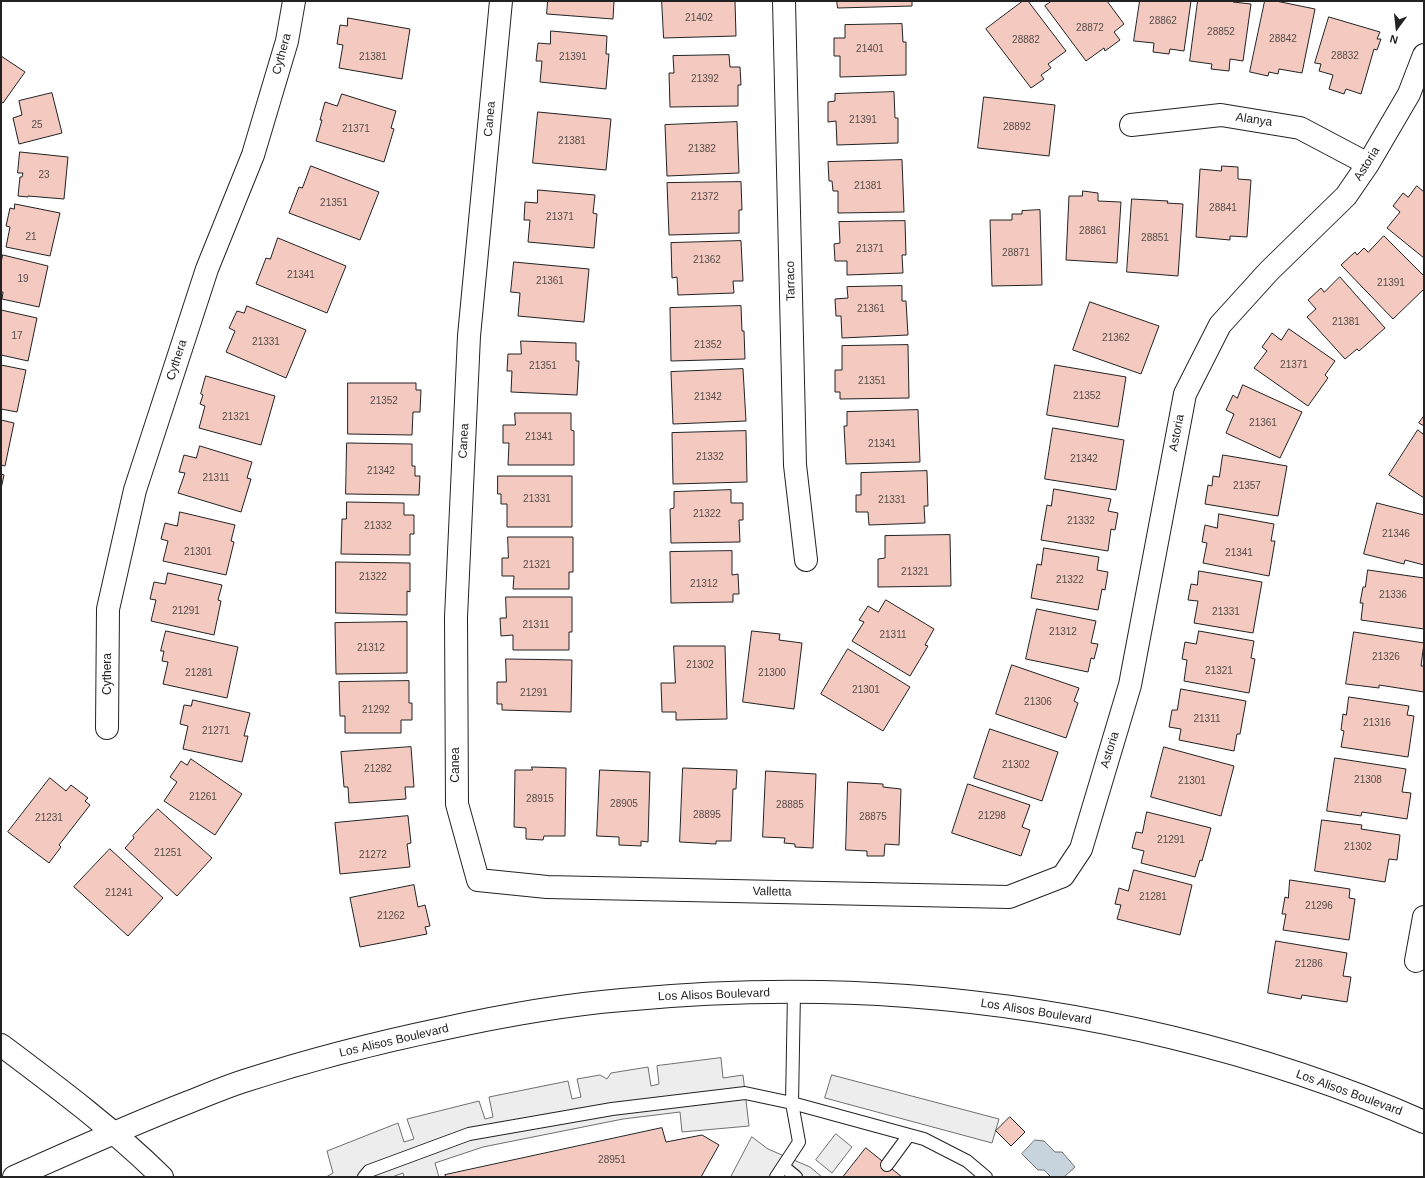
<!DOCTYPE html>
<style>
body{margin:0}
#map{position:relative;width:1425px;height:1178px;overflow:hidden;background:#fff;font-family:Helvetica,sans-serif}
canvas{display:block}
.frame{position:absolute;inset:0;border:2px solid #222;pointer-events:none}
.north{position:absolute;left:1377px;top:8px;width:40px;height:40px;-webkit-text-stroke:3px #fff;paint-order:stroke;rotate:195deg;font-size:11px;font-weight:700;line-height:16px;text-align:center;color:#222}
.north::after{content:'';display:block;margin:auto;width:14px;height:18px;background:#222;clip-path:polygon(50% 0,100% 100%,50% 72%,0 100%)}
</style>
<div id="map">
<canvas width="1425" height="1178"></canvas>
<div class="frame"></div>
<div class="north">N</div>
</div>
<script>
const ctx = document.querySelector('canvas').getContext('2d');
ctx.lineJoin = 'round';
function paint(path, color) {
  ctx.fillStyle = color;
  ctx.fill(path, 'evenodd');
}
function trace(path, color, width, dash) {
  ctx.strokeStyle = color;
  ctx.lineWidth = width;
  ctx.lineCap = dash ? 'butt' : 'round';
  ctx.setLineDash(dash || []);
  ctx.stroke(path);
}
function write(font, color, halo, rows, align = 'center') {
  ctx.font = font + ' Helvetica,sans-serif';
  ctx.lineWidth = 3;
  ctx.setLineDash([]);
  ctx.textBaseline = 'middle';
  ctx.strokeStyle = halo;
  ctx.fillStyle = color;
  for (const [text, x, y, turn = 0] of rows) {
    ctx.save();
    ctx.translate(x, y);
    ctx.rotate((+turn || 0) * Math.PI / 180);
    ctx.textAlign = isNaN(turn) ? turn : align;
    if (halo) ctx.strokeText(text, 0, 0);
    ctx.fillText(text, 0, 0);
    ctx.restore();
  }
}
const parking = new Path2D(`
 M721,1058l2,20 20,-3 6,51 -67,6 -2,-20 -57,7 -140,28 -48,16 4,14h-35l-1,-4 -11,4h-66l7,-4 -6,-22 71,-28 6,19 10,-3 -7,-20 72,-18 6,18 8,-2 -4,-20 79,-16 4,18 9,-2 -4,-18 23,-4 7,4 4,-6 37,-6 3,19 8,-2 -2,-18z
 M832,1075l167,44 -7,24 -167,-45z
 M836,1134l16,13 -20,26 -16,-13z
 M752,1137l16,12 42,18 12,10h-91z`);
const water = new Path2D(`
 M1035,1140l9,1 11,11h7l13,15 -11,10h-13l-7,-7h-6l-16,-16z`);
const building = new Path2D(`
 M548,1h66l-1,18 -66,-5z
 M662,1h73l1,35 -72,2z
 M837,1h75v5l-74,2z
 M1023,1h5l38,50 -18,13 3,4 -10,7 3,4 -13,9 -45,-59z
 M1052,1h55l17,23 -10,8 6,8 -15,11 -1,-3 -18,13 -41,-55z
 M1140,1h51l-7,50 -14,-2 -1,5 -16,-2 1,-9 -20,-2z
 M1198,1h35v1l18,2 -8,57 -13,-2 -1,12 -18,-2 1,-5 -22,-3z
 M1265,1h11l39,8 -13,64 -23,-4 -1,5 -9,-2 -1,4 -18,-4z
 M1329,17l51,15 -3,7h4l-4,11 -3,-1 -13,45 -15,-5 -2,5 -15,-5 4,-14 -14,-4 2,-7 -6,-1z
 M348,18l62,11 -8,50 -63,-11 4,-23 -6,-1 3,-19 7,1z
 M902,24l1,18h3v33l-66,2v-21h-6v-18h11v-13z
 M551,31l56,5 -1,18h3l-3,35 -66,-7 2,-21h-6l2,-18 12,1z
 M729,55l1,12h10l1,18h-3v21l-68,1 -1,-34h5l-1,-17z
 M1,56l24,16 -22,31 -2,-1z
 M894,92l1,26h3v25l-61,2 -1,-24 -8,1v-20l7,-1v-7z
 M52,93l10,40 -43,11 -6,-26 9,-3 -3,-14z
 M342,94l54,17 -5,17 3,1 -10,33 -68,-21 6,-21h-2l5,-18 12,4z
 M984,97l71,8 -6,51 -71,-8z
 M538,112l73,7 -5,51 -73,-7z
 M737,122l2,51 -72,3 -2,-51z
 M20,152l48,5 -4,42 -36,-3v1l-10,-1 2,-19h2l1,-4h-5z
 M902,160l2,52 -66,1v-22h-5l-1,-10h-3l-1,-19z
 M311,166l68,26 -19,48 -71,-27 10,-26 3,1z
 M1222,166l16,1v12l13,1 -4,57 -17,-1v4l-34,-3 4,-68 21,2z
 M741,182l1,28h-3v23l-70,2 -2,-52z
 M1417,186l7,6v66l-37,-30 13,-16 -7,-6 10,-13 5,4z
 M538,190l57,5 -2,18 4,1 -3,34 -66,-6 2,-22h-6l1,-18 12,1z
 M1083,191l15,2v8l23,1 -4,61 -51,-3 3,-64h13z
 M1132,199l36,2 -1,2 16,1 -5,72 -51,-4z
 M15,204l45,9 -10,43 -44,-9 4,-20 -4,-1 4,-18 4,1z
 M1040,210l2,75 -50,1 -2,-66h22v-6h10v-3z
 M905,221l1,34h-4l1,18 -56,2v-14h-12l-1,-17 6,-1 -1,-21z
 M1384,236l40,40v13l-31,30 -52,-54 14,-13 2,3 7,-7 4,4z
 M278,238l68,28 -19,47 -71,-29 10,-26 4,1z
 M741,241l2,40h-10l1,12 -56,2 -1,-18 -5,1 -1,-35z
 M3,255l45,11 -9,41 -37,-8 1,-7h-2v-29z
 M514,262l75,7 -5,53 -66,-6 2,-23 -9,-1z
 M1340,277l45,51 -26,23 -2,-2 -12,10 -38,-42 9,-8 -8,-9 13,-12 3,4z
 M902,286v15h4l2,34 -66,3 -1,-22h-5l-1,-17 13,-1 -1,-11z
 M1090,302l69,24 -18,48 -68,-24z
 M247,306l59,24 -20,48 -60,-26 9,-21 -6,-3 8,-17 7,2z
 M741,306l1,25h2l1,28 -74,2 -1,-53z
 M1,310l36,8 -9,43 -27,-6z
 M1289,329l46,32 -10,14 3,3 -20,28 -54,-38 13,-17 -5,-4 10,-14 9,7z
 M521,341l55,2v18h3l-2,34 -66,-3 1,-21h-5l1,-17h13z
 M908,345l1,53 -69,1v-7h-5v-22h7v-24z
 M1,365l25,5 -9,42 -16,-3z
 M1055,365l71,12 -8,50 -71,-12z
 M743,369l3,52 -73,3 -2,-52z
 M206,376l69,20 -14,49 -62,-17 6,-22 -5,-2 3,-9 -2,-1z
 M348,383h68v7h5l-1,22h-7l-1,23 -64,-1z
 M1243,385l59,27 -22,46 -54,-25 8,-19 -8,-4 7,-15 4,3z
 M918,410l2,52 -74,2 -2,-38h3v-14z
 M515,413h56v17l3,1v34h-66l1,-22h-6v-18h12z
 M1424,416v10l-5,-3z
 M1,420l13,3 -9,43 -4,-1z
 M1053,428l71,12 -8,50 -71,-11z
 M1418,430l6,5v63l-35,-23z
 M746,431l1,51 -74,2 -1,-51z
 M347,443l65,1v22h3v10h5l-1,19 -73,-1z
 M200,446l52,16 -5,16 4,1 -10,33 -63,-19 7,-20 -6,-1 5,-17 12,3z
 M1223,455l64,11 -9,50 -73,-12 3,-19 4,1 1,-10 6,1z
 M927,471l1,35h-4l1,17 -56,2 -1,-13h-12v-17h5v-22z
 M1,474l3,1 -3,14z
 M498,476h74v51h-65v-23h-6v-10h-3z
 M1054,489l57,10 -3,12 10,2 -3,17 -4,-1 -3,22 -67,-11 6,-35 4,1z
 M731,490v13h12v17h-4l1,22 -69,1 -1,-34 4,-1v-16z
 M347,502l57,1v12h10v19h-4v21l-69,-1 1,-35h4z
 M1377,503l47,12v50l-19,-5 -1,4 -40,-10z
 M180,512l55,13 -4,16 3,1 -8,33 -63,-14 5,-20 -7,-2 4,-16 12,3z
 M1219,514l55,10 -3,17h4l-6,35 -66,-13 4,-20 -5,-1 3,-17 12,3z
 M950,535l1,51 -73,1v-28l7,-1v-22z
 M508,537h65v35h-4v17h-56l1,-13h-12v-18h6z
 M1044,548l55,9 -2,13 11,2 -3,18 -3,-1 -4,21 -67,-12 6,-34 4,1z
 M732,551v24l6,-1 1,20h-6v8l-62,1 -1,-51z
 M336,562l74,1v29l-3,-1v24l-71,-2z
 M1368,570l56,8v51l-63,-9 2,-17h-3l3,-16h2z
 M1199,571l63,11 -9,51 -59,-10 4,-22 -10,-1 3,-16 6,1z
 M168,573l54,12 -4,15 3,1 -7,34 -63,-14 5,-21 -6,-1 4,-17 11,2z
 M506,597h66v35h-3v18h-56v-15l-12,1 -1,-18h6z
 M886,600l48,29 -9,16 3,1 -18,30 -58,-35 12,-19 -5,-2 9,-14 10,6z
 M1037,609l59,12 -5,22 7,1 -4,15 -3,-1 -3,14 -62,-13z
 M407,622v51l-71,1 -1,-51z
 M166,631l72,16 -11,51 -64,-14 5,-22 -6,-1 2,-10h-3z
 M752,631l28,3 -1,6 23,3 -8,66 -51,-7z
 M1199,631l55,10 -3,17 4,1 -6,34 -65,-12 3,-21 -5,-1 3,-17 11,2z
 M1354,632l70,11 -3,23h3v26l-45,-7v3l-33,-4z
 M674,646h51l2,73 -51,1v-8h-14l-1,-29h14z
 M848,649l62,38 -27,44 -62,-37z
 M506,659l66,1 -1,52 -69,-2v-6h-5v-22h9z
 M1012,665l67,23 -5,13 4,2 -12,35 -70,-24z
 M409,681v22h3v17h-11v13h-56v-17h-5l-1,-34z
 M1181,689l65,12 -6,33h-3l-3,17 -55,-11 2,-11 -12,-2 3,-17h5z
 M1349,697l60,9 -2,9 7,1 -6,41 -67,-10 3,-16 -3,-1 2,-16 3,1z
 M193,700l57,13 -6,23h4l-6,26 -59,-13 5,-23 -8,-2 4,-19 7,1z
 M990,729l68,23 -16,49 -68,-23z
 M411,747l3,40h-9l1,12 -57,4 -1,-16h-4l-3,-35z
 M1164,747l70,19 -13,50 -70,-19z
 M1335,758l71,11 -4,23 9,1 -4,26 -45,-7 -1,4 -34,-5z
 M191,759l51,35 -27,41 -51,-34 13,-19 -7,-5 11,-16 6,4z
 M532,767l34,1 -1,68h-21l-1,4 -17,-1v-11l-12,-1 1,-57h17z
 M683,768l54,2 -1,19h-3l-2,52h-15v3l-36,-2z
 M600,770l50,2 -2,70 -7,-1v5l-22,-1v-8l-22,-1z
 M766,771l50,3 -3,74 -18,-1v-3l-11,-1 1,-5 -22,-1z
 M50,778l16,13 5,-6 17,13 -3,3 5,4 -31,40 2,2 -12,16 -41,-31z
 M848,782l35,2v3l18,2 -2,56 -14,-1 -1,12h-17v-5l-21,-1z
 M968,784l62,21 -8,22 8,3 -9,26 -69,-23z
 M158,809l54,49 -35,38 -52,-48 9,-10 -1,-2z
 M1147,812l64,16 -9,33 -2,-1 -5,17 -54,-14 3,-12 -12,-3 4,-16 6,1z
 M408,816l3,27 -4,1 3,23 -70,7 -5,-51z
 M1322,820l40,5 -1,4 39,6 -3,25 -8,-1 -4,23 -70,-11z
 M110,849l53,49 -35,38 -54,-49z
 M1134,870l58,15 -12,50 -63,-16 4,-14 -6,-1 4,-16 9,3z
 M1290,880l60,9 -1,9 6,1 -6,41 -66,-10 3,-16h-4l3,-17 3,1z
 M414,885l4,22 7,-2 5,21 -5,1 2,7 -67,13 -10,-49z
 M1276,941l71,12 -4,23 8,1 -4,25 -45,-7 -1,4 -33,-6z
 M1010,1117l15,15 -14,14 -15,-15z
 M662,1128l4,14 36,-7 17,10 -18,32h-255l-1,-2z
 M866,1148l36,29h-59z`);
const service = new Path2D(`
 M887,1165l22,-30
 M784,1167l12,10
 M364,1177l5,-6 100,-37 143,-25 133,-16 47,10 132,36 43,22 19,16
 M776,1177l23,-35 -7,-39 2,-111`);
const minor = new Path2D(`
 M501,1l-32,335 -13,281 1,187 21,76 69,7 462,10 54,-21 18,-27 49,-164 55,-291 35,-69 49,-54 77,-75 22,-32 41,-70 15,-39
 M784,1l11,464 11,95
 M1131,125l90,-10 79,13 68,36
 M107,728l1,-119 27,-119 72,-221 46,-114 34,-114 7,-40
 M1416,961l8,-44`);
const secondary = new Path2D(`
 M14,1177c58,-26 116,-52 175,-75 18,-7 36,-15 55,-21 65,-21 131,-38 198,-52 59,-13 120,-24 180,-29 95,-9 191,-11 285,-4 175,13 357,55 517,126`);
const motorway = new Path2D(`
 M1,1045c56,42 111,83 161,132`);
const numberNames = [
 ["21402",699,18],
 ["28862",1163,21],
 ["28872",1090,28],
 ["28852",1221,32],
 ["28842",1283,39],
 ["28882",1026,40],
 ["21401",870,49],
 ["28832",1345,56],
 ["21381",373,57],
 ["21391",573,57],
 ["21392",705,79],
 ["21391",863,120],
 ["25",37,125],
 ["28892",1017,127],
 ["21371",356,129],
 ["21381",572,141],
 ["21382",702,149],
 ["23",44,175],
 ["21381",868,186],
 ["21372",705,197],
 ["21351",334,203],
 ["28841",1223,208],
 ["21371",560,217],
 ["28861",1093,231],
 ["21",31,237],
 ["28851",1155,238],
 ["21371",870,249],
 ["28871",1016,253],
 ["21362",707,260],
 ["21341",301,275],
 ["19",23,279],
 ["21361",550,281],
 ["21391",1391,283],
 ["21361",871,309],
 ["21381",1346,322],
 ["17",17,336],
 ["21362",1116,338],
 ["21331",266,342],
 ["21352",708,345],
 ["21371",1294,365],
 ["21351",543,366],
 ["21351",872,381],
 ["21352",1087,396],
 ["21342",708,397],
 ["21352",384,401],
 ["21321",236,417],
 ["21361",1263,423],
 ["21341",539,437],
 ["21341",882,444],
 ["21332",710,457],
 ["21342",1084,459],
 ["21342",381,471],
 ["21311",216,478],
 ["21357",1247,486],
 ["21331",537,499],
 ["21331",892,500],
 ["21322",707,514],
 ["21332",1081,521],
 ["21332",378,526],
 ["21346",1396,534],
 ["21301",198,552],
 ["21341",1239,553],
 ["21321",537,565],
 ["21321",915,572],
 ["21322",373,577],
 ["21322",1070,580],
 ["21312",704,584],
 ["21336",1393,595],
 ["21291",186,611],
 ["21331",1226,612],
 ["21311",536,625],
 ["21312",1063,632],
 ["21311",893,635],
 ["21312",371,648],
 ["21326",1386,657],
 ["21302",700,665],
 ["21321",1219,671],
 ["21281",199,673],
 ["21300",772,673],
 ["21301",866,690],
 ["21291",534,693],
 ["21306",1038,702],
 ["21292",376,710],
 ["21311",1207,719],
 ["21316",1377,723],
 ["21271",216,731],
 ["21302",1016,765],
 ["21282",378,769],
 ["21308",1368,780],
 ["21301",1192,781],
 ["21261",203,797],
 ["28915",540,799],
 ["28905",624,804],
 ["28885",790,805],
 ["28895",707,815],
 ["21298",992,816],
 ["28875",873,817],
 ["21231",49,818],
 ["21291",1171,840],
 ["21302",1358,847],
 ["21251",168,853],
 ["21272",373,855],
 ["21241",119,893],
 ["21281",1153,897],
 ["21296",1319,906],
 ["21262",391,916],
 ["21286",1309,964],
 ["28951",612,1160]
];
const streetNames = [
 ["Cythera",282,54,-75],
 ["Canea",490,119,-85],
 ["Alanya",1254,120,9],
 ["Astoria",1367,164,-58],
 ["Tarraco",791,281,-91],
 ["Cythera",177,360,-72],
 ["Astoria",1177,433,-79],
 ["Canea",464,441,-87],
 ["Cythera",108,674,-90],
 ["Astoria",1110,750,-73],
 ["Canea",456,765,-90],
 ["Valletta",772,892,1],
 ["Los Alisos Boulevard",714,995,-2],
 ["Los Alisos Boulevard",1036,1012,9],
 ["Los Alisos Boulevard",394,1041,-13],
 ["Los Alisos Boulevard",1349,1093,20]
];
paint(parking, '#ededed');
trace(parking, '#6f6f6f', 1);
paint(water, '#c7d3dd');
trace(water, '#6f6f6f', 1);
paint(building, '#f3c9c0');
trace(building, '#222', 1);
trace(service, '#222', 14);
trace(minor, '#222', 24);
trace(secondary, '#222', 24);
trace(motorway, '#222', 24);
trace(service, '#fff', 12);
trace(minor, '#fff', 22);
trace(secondary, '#fff', 22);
trace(motorway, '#fff', 22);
write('10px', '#564c4a', null, numberNames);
write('12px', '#222', '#fff', streetNames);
</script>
